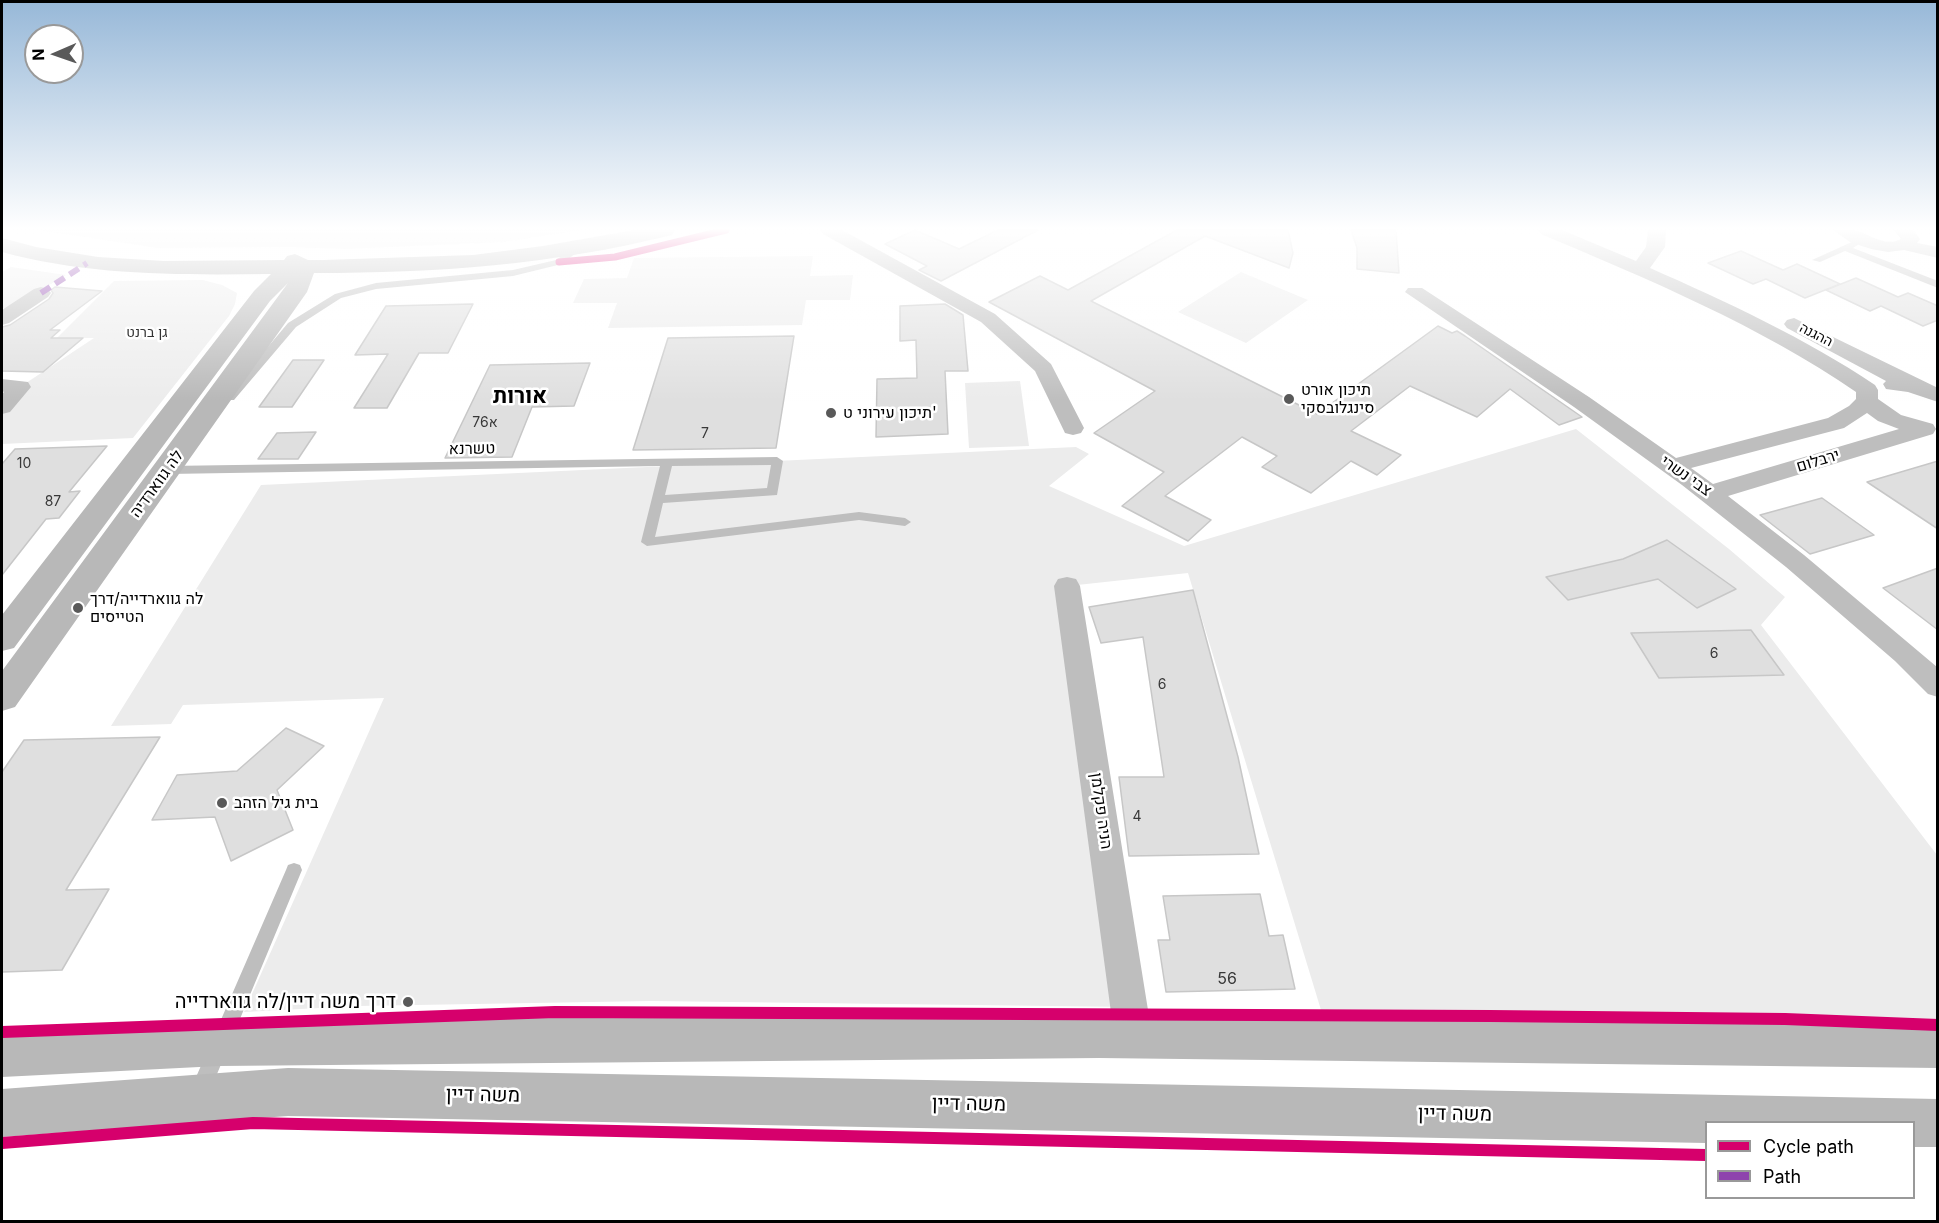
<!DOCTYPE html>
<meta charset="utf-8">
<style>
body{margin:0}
#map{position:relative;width:1939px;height:1223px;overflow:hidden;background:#fff;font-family:Inter,sans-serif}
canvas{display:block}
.frame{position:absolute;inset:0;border:3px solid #000;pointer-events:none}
.legend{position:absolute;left:1705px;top:1121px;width:210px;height:78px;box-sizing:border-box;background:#fff;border:2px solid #999;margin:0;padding:8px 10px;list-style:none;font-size:18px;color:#000}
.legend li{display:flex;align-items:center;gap:12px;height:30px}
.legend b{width:30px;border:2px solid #999}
.north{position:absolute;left:24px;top:24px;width:60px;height:60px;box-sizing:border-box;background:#fff;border:2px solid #999;border-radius:50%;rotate:268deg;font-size:16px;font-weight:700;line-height:24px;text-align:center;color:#000}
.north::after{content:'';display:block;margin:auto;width:21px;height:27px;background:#595959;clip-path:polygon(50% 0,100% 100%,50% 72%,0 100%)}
</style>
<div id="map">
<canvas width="1939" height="1223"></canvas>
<div class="frame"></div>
<ul class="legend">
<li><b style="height:8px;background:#d6006c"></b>Cycle path</li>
<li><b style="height:8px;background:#8e44ad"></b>Path</li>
</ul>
<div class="north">N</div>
</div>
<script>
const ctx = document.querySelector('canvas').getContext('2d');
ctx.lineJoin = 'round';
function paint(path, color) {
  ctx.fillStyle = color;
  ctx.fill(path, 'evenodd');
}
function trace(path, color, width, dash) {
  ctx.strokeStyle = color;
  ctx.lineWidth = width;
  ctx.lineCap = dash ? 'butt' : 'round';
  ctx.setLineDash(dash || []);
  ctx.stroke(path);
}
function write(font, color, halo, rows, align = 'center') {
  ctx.font = font + ' Inter,Heebo,sans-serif';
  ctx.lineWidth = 5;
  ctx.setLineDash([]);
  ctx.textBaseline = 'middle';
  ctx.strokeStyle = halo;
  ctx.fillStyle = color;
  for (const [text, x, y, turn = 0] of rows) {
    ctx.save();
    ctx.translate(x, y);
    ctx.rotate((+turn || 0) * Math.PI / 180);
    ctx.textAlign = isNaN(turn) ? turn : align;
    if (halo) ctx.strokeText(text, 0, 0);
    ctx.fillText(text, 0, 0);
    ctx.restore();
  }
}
const green = new Path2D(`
 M38,230h542l-76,12 -159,7 -58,-2 -129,1z
 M813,256l-3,20 43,-1 -3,25h-44l-4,25 -194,3 9,-25h-44l11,-24 43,-1 7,-20z
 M11,267l55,8 -57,34 -7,-1v-36z
 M1241,272l67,28 -62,43 -68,-31z
 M203,280l19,5 15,8 -2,11 -6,12 -96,122 -131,6v-37l18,-20 74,-49h-37l57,-57z
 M1020,381l9,65 -60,2 -4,-65z
 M1576,429l153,120 56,48 -24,28 176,230v165l-143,-4 -473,-6 -133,-437 -120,13 63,421 -480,-6 -294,5 -113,6 140,-314 -201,7 -12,19 -60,2 150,-241 815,-38 13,7 -40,32 135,60z`);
const building = new Path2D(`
 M915,230l44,19 39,-19h40l-97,51 -22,-11 8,-4 -42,-22z
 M1177,230h111l5,23 -4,15 -84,-32 -114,65 226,113 121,-88 14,7 5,-2 8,5 117,81 -23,8 -49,-36 -33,28 -67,-31 -59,45 50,24 -24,20 -26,-14 -40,32 -49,-26 15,-11 -35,-19 -77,59 46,24 -23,21 -66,-35 42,-34 -70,-39 61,-42 -166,-89 51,-26 28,14z
 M1351,230h45l3,43 -42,-4v-21z
 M1741,251l42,19 14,-6 43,20 -35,14 -39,-19 -13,5 -45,-21z
 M1856,278l42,19 10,-4 30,13v14l-15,6 -42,-20 -11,5 -44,-21z
 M55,287l47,4 -52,39h10l-9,8h32l-40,34 -41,-1v-44l8,-2 39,-26 4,-6 -2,-3z
 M473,304l-25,49h-29l-32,55h-33l34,-54 -33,1 31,-49z
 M945,304l18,11 5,56h-23l3,63 -72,3 1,-58 40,-1 -1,-38 -16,1v-35z
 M794,336l-18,112 -143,2 35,-112z
 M293,360h31l-32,47h-33z
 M590,363l-16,43 -42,1 -20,50 -67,1 45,-93z
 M316,432l-18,27h-40l19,-26z
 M107,446l-38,46 11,-1 -21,27 -13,1 -44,56v-111l13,-15z
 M1938,461v68l-71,-47z
 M1822,498l52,37 -64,19 -50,-39z
 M1667,540l69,49 -39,19 -39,-29 -90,21 -22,-23 77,-18z
 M1938,568v62l-55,-42z
 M1193,590l45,167 21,97 -130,2 -10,-79h45l-21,-140 -42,6 -12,-36z
 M1751,630l33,45 -125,3 -28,-45z
 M286,728l38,18 -47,44 16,40 -62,31 -16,-44 -63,3 25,-45 60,-4z
 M160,737l-94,153 43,-1 -47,81 -60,2v-200l22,-32z
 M1260,894l9,42 14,-1 12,54 -129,3 -8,-52h12l-7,-44z`);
const lane = new Path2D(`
 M1854,241l5,3 -6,4 85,33v7l-93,-37 -25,11 -8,-2z
 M577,245l3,1v4l-18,14 -49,12 -137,13 -35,9 -45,29 -62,73h-8l-1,-2 63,-75 47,-29 41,-11 137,-13 43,-10z
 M777,457l6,4 -6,34 -114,8 -8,34 204,-25 46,6 6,4 -6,4 -46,-6 -212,26 -6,-4 19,-76 -492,8 -6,-4 6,-4zM771,465l-4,23 -102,7 7,-29z
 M294,863l6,2 2,5 -95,228 -7,3 -7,-3 -3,-7 96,-221 2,-5z`);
const street = new Path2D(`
 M820,230h22l153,84 56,50 33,64 -3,5 -8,2 -8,-2 -30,-62 -54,-49 -158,-88z
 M1538,230h24l74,31 10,-14 2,-17h18l-1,17 -15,21c77,34 155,70 225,117l3,5v9l23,16 32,9 3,5 -3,5 -205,62 76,59 133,112 1,30 -10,-3 -33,-33 -109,-94 -104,-82 -108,-78 -169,-115 3,-4h14l167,109 87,61 152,-40 21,-12 7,-7v-7c-96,-66 -208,-113 -315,-158zM1867,413l11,8 21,8 -186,55 -22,-16 153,-40z
 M1833,230c6,0 14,-1 20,0 16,3 31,18 48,9l-7,-9h19l7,9 -3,4 21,4v11l-34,-8 -16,2 -17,-3 -21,-7z
 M41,287l7,2 3,4 -3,4 -39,26 -7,2v-15l32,-21z
 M1794,318l144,70v14l-30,-10 -22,-3 -3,-5 3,-3 -99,-53 -3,-4 3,-4z
 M2,379l26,3 3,5 -21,25 -8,2v-20l2,-2 -2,-1z
 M1067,577l9,2 4,7 72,449 -6,13 -13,5 -13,-5 -6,-13 -60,-449 4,-7z`);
const secondary = new Path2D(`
 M634,230h41l-3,5c-121,30 -235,38 -358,38l-7,19 -292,415 -13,4v-40l286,-388 -18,18 -256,347 -12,3v-36l252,-324 17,-17c-91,1 -181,2 -269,-22v-14l34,9 62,10 66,4 120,-1 3,-4 8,-2 13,6h15l150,-5 70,-9z
 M1099,1012l839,10v46l-839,-10 -880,8 -217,11v-46l217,-11z
 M288,1068l1650,31v48h-24v-25h-208v21l-1418,-27 -286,21v-48z`);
const quiet = new Path2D(`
 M41,293l46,-30`);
const cyclewayFar1 = new Path2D(`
 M559,262l56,-5 111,-27`);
const cycleway = new Path2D(`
 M2,1032l553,-20 935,4 295,3 153,6
 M2,1143l251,-20 1453,32`);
const markers = [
 [1289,399,6,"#595959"],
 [831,413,6,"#595959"],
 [78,608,6,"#595959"],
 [222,803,6,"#595959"],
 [408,1002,6,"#595959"]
];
const farParknames = [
 ["גן ברנט",147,333]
];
const farStreetnames = [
 ["ההגנה",1816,335,27]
];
const numberNames = [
 ["76א",485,423],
 ["7",705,434],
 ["10",24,464],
 ["87",53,502],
 ["6",1714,654],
 ["6",1162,685],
 ["4",1137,817]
];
const poiNames = [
 ["תיכון אורט",1301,390],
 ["סינגלובסקי",1301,408],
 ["תיכון עירוני ט'",843,413],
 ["לה גווארדייה/דרך",90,599],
 ["הטייסים",90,617],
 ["בית גיל הזהב",234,803]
];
const streetNames = [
 ["טשרנא",472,449,-1],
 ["ירבלום",1818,461,-17],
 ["צבי נשרי",1686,476,35],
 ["לה גווארדיה",157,484,-54],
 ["הניה פקלמן",1101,811,82]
];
const nearNumbernames = [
 ["56",1227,979]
];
const nearPoinames = [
 ["דרך משה דיין/לה גווארדייה",396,1002]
];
const nearStreetnames = [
 ["משה דיין",483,1095,1],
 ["משה דיין",969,1104,1],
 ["משה דיין",1455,1114,1]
];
const districtNames = [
 ["אורות",520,396]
];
paint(green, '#ececec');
paint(building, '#dfdfdf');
trace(building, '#c7c7c7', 1.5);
paint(lane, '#bebebe');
paint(street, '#bebebe');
paint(secondary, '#b8b8b8');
trace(quiet, '#8e44ad', 6, [11, 6]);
trace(cyclewayFar1, '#d6006c', 7);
trace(cycleway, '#d6006c', 12);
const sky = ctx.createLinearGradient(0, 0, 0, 401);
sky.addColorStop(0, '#97b8d8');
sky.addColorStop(0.57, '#fff');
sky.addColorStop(1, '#ffffff00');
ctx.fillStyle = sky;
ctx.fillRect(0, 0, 1939, 401);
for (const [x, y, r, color] of markers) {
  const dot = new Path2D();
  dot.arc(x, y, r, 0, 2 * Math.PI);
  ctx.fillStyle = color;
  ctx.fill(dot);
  trace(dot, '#fff', 2);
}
write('14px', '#333', '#fff', farParknames);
write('14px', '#000', '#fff', farStreetnames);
write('14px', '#383838', null, numberNames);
write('16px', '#000', '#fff', poiNames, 'left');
write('16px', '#000', '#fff', streetNames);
write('16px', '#383838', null, nearNumbernames);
write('20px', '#000', '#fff', nearPoinames, 'right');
write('20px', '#000', '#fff', nearStreetnames);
write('bold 22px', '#000', '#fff', districtNames);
</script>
